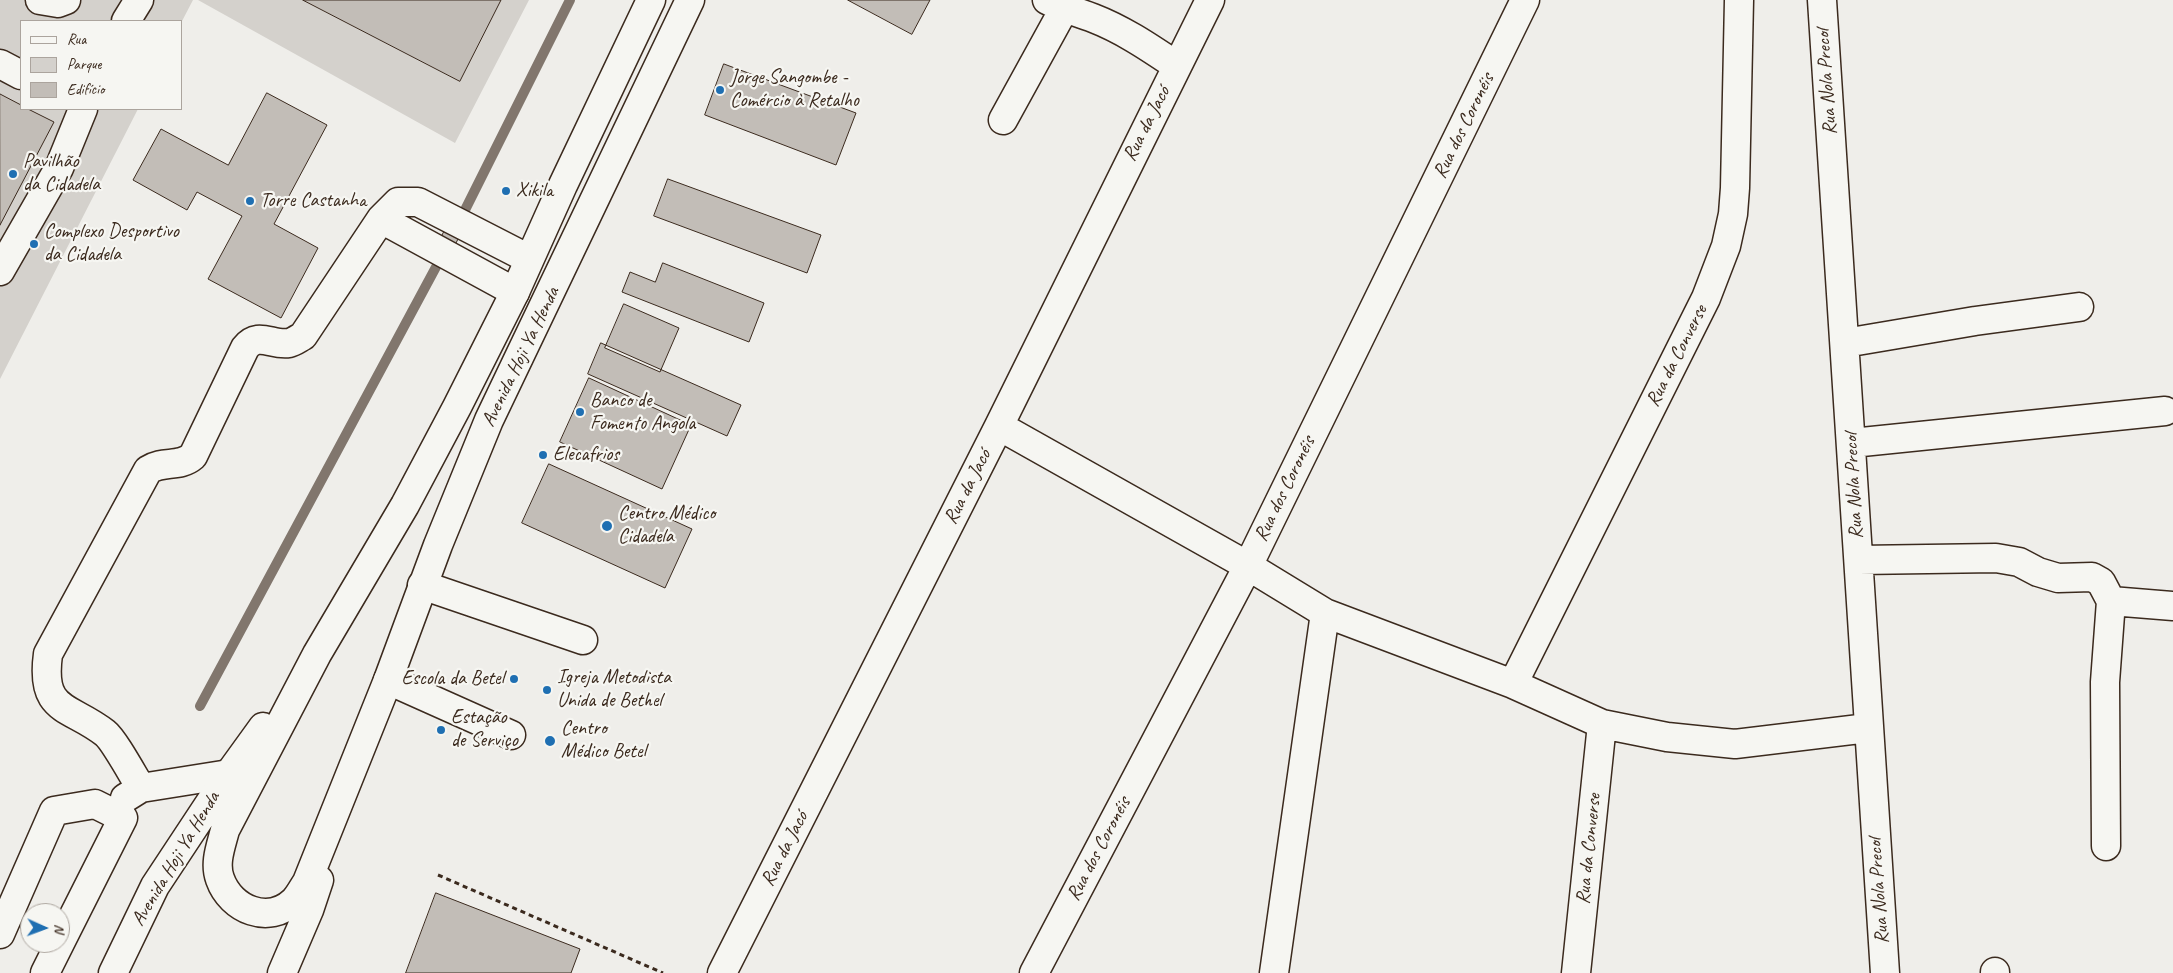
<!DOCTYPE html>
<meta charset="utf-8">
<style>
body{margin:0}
#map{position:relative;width:2173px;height:973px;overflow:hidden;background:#efeeea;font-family:Caveat,sans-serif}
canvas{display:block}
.legend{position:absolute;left:20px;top:20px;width:162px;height:90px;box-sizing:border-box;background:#f6f6f2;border:1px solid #aba49d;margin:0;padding:6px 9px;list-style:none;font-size:15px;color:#3b2a1e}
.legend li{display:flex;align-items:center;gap:10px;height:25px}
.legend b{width:25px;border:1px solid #aba49d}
.north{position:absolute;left:20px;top:903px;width:50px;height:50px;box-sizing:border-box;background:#f6f6f2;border:1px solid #aba49d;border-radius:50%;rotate:92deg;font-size:14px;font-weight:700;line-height:20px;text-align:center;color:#3b2a1e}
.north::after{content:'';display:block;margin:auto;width:18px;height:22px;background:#1f6fb2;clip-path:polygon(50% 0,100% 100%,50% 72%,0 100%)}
</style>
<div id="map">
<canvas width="2173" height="973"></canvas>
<ul class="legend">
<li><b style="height:6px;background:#f6f6f2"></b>Rua</li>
<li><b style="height:14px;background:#d4d1cc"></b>Parque</li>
<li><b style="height:14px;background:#c2bdb7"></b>Edifício</li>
</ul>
<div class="north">N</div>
</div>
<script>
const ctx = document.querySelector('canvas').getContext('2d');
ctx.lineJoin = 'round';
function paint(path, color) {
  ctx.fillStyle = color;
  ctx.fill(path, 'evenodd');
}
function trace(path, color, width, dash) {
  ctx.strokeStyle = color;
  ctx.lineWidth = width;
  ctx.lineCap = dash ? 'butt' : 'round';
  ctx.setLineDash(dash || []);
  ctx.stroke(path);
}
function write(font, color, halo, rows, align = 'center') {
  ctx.font = font + ' Caveat,sans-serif';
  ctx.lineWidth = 4.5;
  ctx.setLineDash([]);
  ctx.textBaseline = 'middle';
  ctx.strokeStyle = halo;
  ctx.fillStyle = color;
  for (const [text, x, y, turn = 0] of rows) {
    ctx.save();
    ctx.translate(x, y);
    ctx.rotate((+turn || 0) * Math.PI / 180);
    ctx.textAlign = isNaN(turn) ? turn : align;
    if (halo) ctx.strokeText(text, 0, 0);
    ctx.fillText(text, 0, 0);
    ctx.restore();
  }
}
const green = new Path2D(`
 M0,0h193l-12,23v-2h-160v88h117l-138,270z
 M198,0h331l-74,143z`);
const stream = new Path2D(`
 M464,212l106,-212
 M200,706l236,-439`);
const building = new Path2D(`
 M303,0h198l-41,81z
 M848,0h82l-18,34z
 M724,64l132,49 -20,52 -131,-50z
 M267,93l60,32 -53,99 44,24 -37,70 -73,-39 34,-63 -45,-24 -10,18 -54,-30 28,-51 67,36z
 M0,94l21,11v4h7l26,13 -54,103z
 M668,179l153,56 -14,38 -153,-57z
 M445,230l14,7 -4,8 -14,-7z
 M663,263l101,40 -15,39 -127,-50 8,-20 25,10z
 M624,304l55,24 -19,44 -55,-24z
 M601,343l140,62 -14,31 -139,-62z
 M589,378l102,47 -29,64 -102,-47z
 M549,464l143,65 -27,59 -143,-65z
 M436,893l144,56 -9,24h-165z`);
const path = new Path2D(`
 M438,875l225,98`);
const minor = new Path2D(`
 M40,0l18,3 8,-3
 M1047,0c15,8 30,12 46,18 31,12 57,30 84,48
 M1822,0l63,973
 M126,21l13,-21
 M0,64l21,11
 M1003,120l61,-111
 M381,219l134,73
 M0,271l59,-103 24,-59
 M1845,343l130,-22 104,-14
 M999,426l249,140 77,47 188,71 89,40 65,13 68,7 133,-16
 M1852,443l313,-32
 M1859,560l137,-2 23,4 19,10 20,6 34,-1 9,5 10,19 -6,81 1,164
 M422,585l161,55
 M2111,601l62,5
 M388,680l123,55
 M1513,684l193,-386 20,-52 7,-32 2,-26 4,-188
 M141,788c-7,-11 -27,-48 -36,-55 -36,-28 -65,-20 -57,-79l100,-184c16,-10 31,-2 45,-14l52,-108c13,-17 27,-2 44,-5 5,-1 10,-5 14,-7l78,-117 17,-17h20l111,57
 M125,798l16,-10 88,-14
 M0,934l54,-123 41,-7 28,14 -63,125
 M1995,972v1
 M45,973l15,-30
 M722,973l277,-547 211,-426
 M1034,973l214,-407 277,-566
 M1274,973l51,-360
 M1576,973l26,-249`);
const major = new Path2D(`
 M651,0l-88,185 -48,107 -58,115 -52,98 -88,149 -92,176c-4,16 -11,33 -5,49 11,31 49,46 74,22 5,-5 9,-13 13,-19l81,-202 50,-135 51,-125 201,-420
 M113,973l42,-87 74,-112 34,-47
 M282,973l27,-63 10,-30`);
const markers = [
 [720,90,5,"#1f6fb2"],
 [13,174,5,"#1f6fb2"],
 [506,191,5,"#1f6fb2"],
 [250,201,5,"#1f6fb2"],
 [34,244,5,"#1f6fb2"],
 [580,412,5,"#1f6fb2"],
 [543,455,5,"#1f6fb2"],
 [607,526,6,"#1f6fb2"],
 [514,679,5,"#1f6fb2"],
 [547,690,5,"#1f6fb2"],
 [441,730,5,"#1f6fb2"],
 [550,741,6,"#1f6fb2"]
];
const poiNames = [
 ["Jorge Sangombe -",730,78],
 ["Comércio à Retalho",730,101],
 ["Pavilhão",23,162],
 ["da Cidadela",23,185],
 ["Xikila",516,191],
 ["Torre Castanha",260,201],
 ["Complexo Desportivo",44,232],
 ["da Cidadela",44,255],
 ["Banco de",590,401],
 ["Fomento Angola",590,424],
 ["Elecafrios",553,455],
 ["Centro Médico",618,514],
 ["Cidadela",618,537],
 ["Igreja Metodista",557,678],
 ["Unida de Bethel",557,701],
 ["Escola da Betel",504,679,"right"],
 ["Estação",451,718],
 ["de Serviço",451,741],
 ["Centro",561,729],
 ["Médico Betel",561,752]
];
const streetNames = [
 ["Rua Nola Precol",1827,82,-94],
 ["Rua da Jacó",1147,124,-63],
 ["Rua dos Coronéis",1464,126,-64],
 ["Rua da Converse",1677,356,-63],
 ["Avenida Hoji Ya Henda",521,357,-64],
 ["Rua Nola Precol",1854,486,-93],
 ["Rua da Jacó",968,487,-63],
 ["Rua dos Coronéis",1285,489,-64],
 ["Rua da Jacó",785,849,-63],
 ["Rua dos Coronéis",1099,849,-62],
 ["Rua da Converse",1589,849,-84],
 ["Avenida Hoji Ya Henda",176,859,-59],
 ["Rua Nola Precol",1879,891,-94]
];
paint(green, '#d4d1cc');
trace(stream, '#81766d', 10);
paint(building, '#c2bdb7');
trace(building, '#3b2a1e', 1);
trace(minor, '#3b2a1e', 31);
trace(major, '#3b2a1e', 31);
trace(path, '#3b2a1e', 3, [5, 4]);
trace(minor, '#f6f6f2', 28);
trace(major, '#f6f6f2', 28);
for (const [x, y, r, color] of markers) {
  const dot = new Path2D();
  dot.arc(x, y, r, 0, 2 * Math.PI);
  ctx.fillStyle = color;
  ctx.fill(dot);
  trace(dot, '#f6f6f2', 2);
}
write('20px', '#3b2a1e', '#f6f6f2', poiNames, 'left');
write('20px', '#3b2a1e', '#f6f6f2', streetNames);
</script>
